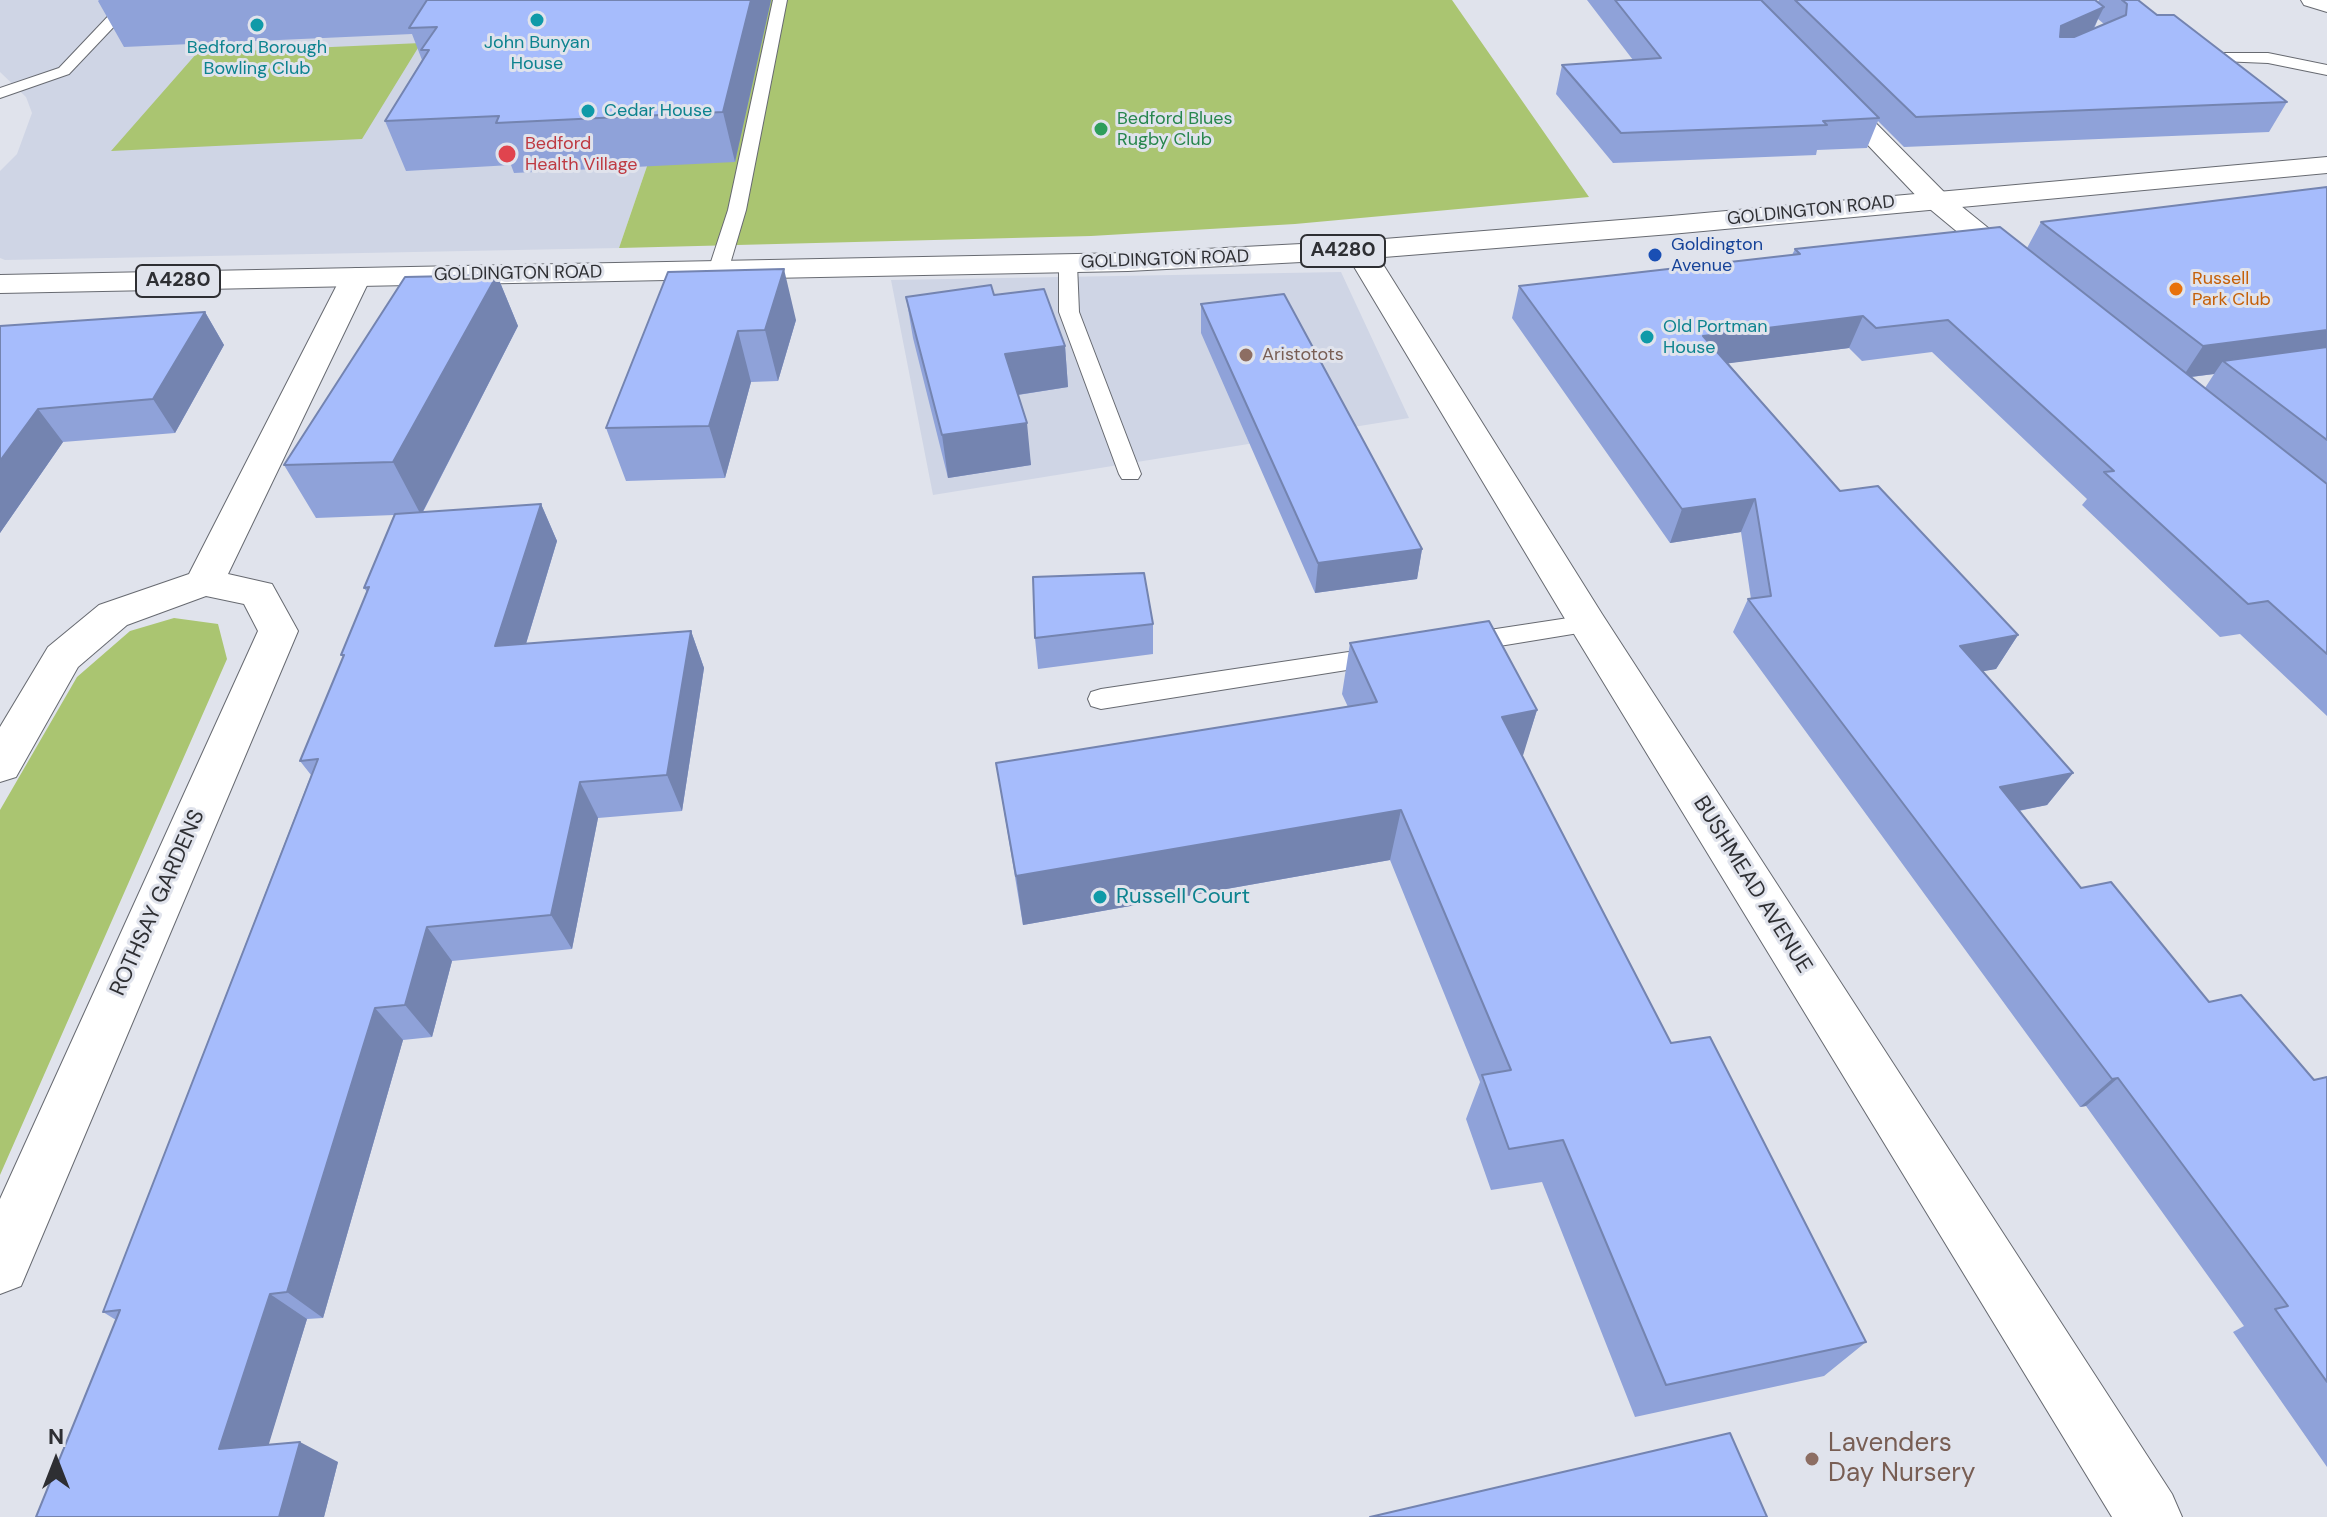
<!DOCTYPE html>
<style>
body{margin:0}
#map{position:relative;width:2327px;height:1517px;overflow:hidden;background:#e0e3ec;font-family:"DM Sans",sans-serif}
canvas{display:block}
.north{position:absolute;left:16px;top:1421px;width:80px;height:80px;-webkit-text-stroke:6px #e0e3ec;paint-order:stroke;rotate:0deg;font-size:22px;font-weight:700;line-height:32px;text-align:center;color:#2e2f33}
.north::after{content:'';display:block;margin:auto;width:28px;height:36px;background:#2e2f33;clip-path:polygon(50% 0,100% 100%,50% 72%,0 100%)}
</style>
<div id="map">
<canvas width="2327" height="1517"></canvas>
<div class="north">N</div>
</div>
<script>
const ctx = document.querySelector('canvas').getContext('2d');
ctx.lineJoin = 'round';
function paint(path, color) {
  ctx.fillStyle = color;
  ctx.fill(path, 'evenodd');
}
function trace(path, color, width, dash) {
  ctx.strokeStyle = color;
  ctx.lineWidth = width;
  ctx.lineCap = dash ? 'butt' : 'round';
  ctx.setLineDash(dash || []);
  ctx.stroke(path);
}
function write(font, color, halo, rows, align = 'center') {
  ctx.font = font + ' "DM Sans",sans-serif';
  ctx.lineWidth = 6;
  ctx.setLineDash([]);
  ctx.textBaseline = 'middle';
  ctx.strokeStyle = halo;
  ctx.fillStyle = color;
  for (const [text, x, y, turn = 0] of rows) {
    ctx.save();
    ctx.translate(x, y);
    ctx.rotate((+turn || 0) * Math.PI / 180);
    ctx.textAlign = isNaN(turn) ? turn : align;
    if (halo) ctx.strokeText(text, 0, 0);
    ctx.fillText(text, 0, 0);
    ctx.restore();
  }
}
const built = new Path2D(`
 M0,0h707l-24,61 -64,187 -614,12 -5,-2v-87l17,-17 15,-41 -6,-16 -26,-25z
 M1341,272l68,146 -476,77 -42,-215z`);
const green = new Path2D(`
 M707,0h745l137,197 -294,27 -204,12 -472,12 64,-187z
 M421,43l-59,96 -251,12 86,-98z
 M174,618l44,6 9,35 -227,516v-365l77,-133 53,-46z`);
const lane = new Path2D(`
 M773,0h14l-41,210 -18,61 -10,6 -10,-6 20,-61z
 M119,9l7,4 -2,3 -55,58 -69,24v-10l59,-20 55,-58z
 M2225,53h43l59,12v10l-59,-12 -48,-2v-6z
 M1068,258l9,6 2,48 62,162 -3,5h-16l-3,-5 -60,-162v-48z
 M1588,615l9,3 4,6 -4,6 -134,22 -9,-3 -4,-6 4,-6 9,-3z
 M1382,647l9,2 4,7 -4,7 -290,46 -10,-3 -3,-7 3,-7 10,-3z`);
const street = new Path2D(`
 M2301,0h26v12l-23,-7z
 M1832,86l9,2 104,105 84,68 4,6 -4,6 -11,3 -11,-3 -82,-68 -102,-107 -3,-5 3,-5z
 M1359,241l10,3 5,6 228,364 570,880 10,23h-70l-538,-883 -230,-384 5,-6z
 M356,268l11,3 4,6 -143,297 44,10 26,47 -277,655 -21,8v-95l258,-568 -14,-27 -38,-8 -79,29 -49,42 -62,110 -16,5v-55l48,-80 51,-42 90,-31 152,-297 4,-6z`);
const primary = new Path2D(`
 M2327,157v16l-656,61 -312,25 -231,12 -1128,22v-18l1128,-22 231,-12 312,-25z`);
const wall = new Path2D(`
 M99,0h672l-36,162 -221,11 -3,-8 -105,6 -21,-50 37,-61 -10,-26 -288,13 -26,-46z
 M1587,0h508l3,2 1,-2h39l19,15 130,87 -18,30 -365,15 -26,-26 -11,27 -50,2 -1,5 -203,8 -57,-69 6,-29 71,-5zM2098,19l6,5 -10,5z
 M2327,187v529l-87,-82 -20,3 -138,-132 5,-6 -155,-147 -70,9 -13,-13 -121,15 112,128 178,144 -22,34 -14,2 91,102 -26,32 -28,6 62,77 128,114 105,78 13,-3v390l-94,-135 11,-6 -158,-220 -6,1 -347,-475 15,-33h3l-10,-67 -71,11 -158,-225 7,-32 273,-31 3,-6 232,-1 14,-26zM2214,374l-9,14 -14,-11z
 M668,272l128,48 -18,61 -27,1 -26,96 -99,3 -20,-53z
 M497,275l21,51 -95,186 118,-8 16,37 -31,103 165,-13 13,37 -22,143 -84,7 -26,131 -120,12 -20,76 -29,3 -80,278 -16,1 -39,126 70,17 -14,55 -208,-197 -13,-8 208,-537 -11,-14 43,-104 -2,-2 26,-63 -3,-4 30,-73 -78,3 -32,-53z
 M994,295l71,51 3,41 -50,8 13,70 -83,13 -35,-140 -7,-41z
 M1201,304l221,245 -5,30 -102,14 -114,-260z
 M205,312l19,33 -49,88 -112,9 -63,91v-207z
 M1153,624v30l-115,15 -3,-31z
 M1350,643l187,67 -15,46 149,287 195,299 -42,34 -189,41 -93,-235 -51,8 -25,-71 14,-37 -90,-222 -367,65 -27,-162 352,-56 -6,-13z`);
const shadedWall = new Path2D(`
 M751,0h20l-36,162 -12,-50z
 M2104,7l-14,28 -42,19 13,-28z
 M784,269l12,51 -18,61 -13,-51z
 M497,275l21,51 -97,189 -28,-53z
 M205,312l19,33 -49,88 -22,-34z
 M1863,316l-14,32 -157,20 11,-32z
 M2327,330v29l-104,2 -9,13 -32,4 21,-32z
 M738,331l13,51 -26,96 -16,-52z
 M1065,346l3,41 -58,9 -5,-42z
 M38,409l25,33 -63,91v-72z
 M1027,423l4,42 -83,13 -6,-43z
 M1755,499l-14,33 -71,11 12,-34z
 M541,504l16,37 -43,142 -19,-37z
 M1422,549l-5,30 -102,14 3,-30z
 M691,631l13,37 -22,143 -15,-36z
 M2018,635l-22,34 -57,10 21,-33z
 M1537,710l-16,52 -19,-45z
 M2073,773l-26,32 -71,14 24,-32z
 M580,782l18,36 -26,131 -21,-34z
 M1401,810l-11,50 -367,65 -7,-49z
 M427,927l25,34 -20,76 -27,-32z
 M375,1008l28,32 -80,278 -36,-26z
 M2118,1078l-32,28 -6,1 32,-28z
 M270,1294l37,25 -46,151 -42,-21z
 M300,1442l38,20 -14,55h-45z`);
const building = new Path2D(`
 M427,0h324l-28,112 -227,11 3,-7 -114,5 44,-71h-8l16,-23 -28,1z
 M1615,0h146l118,118 -56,3 4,4 -206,8 -59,-68 99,-7z
 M1795,0h300l9,7 -43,19 -1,11h14l52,-22 1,-11 -5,-4h16l19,15h17l113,87 -371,15z
 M2327,187v143l-124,16 -162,-124z
 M2000,227l327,257v170l-59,-53 -20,3 -144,-132 10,-1 -166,-151 -72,8 -13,-12 -160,20 137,155 38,-5 140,149 -58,11 113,127 -73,14 81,101 30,-6 98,120 32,-7 73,85 13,-3v305l-52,-73 13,-3 -170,-228 -6,1 -364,-480 23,-3 -16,-97 -73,10 -163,-223 281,-32 -5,-5z
 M784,269l-19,61 -27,1 -29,95 -103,2 62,-156z
 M497,275l-104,187 -109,3 121,-188z
 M991,285l3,10 50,-6 21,57 -60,8 22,69 -85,12 -36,-138z
 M1284,294l138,255 -104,14 -117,-259z
 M205,312l-52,87 -115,10 -38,52v-135z
 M2327,347v93l-104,-79z
 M541,504l-46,142 196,-15 -24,144 -87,7 -29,133 -124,12 -22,78 -30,3 -88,284 -17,2 -51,155 81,-7 -21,75h-243l84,-207 -17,2 215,-553 -18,2 44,-106h-3l28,-68 -5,1 31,-74z
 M1144,573l9,51 -118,14 -2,-61z
 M1489,621l48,89 -35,7 169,326 39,-6 156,305 -200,43 -103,-245 -54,9 -27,-74 29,-5 -110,-260 -385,66 -20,-113 381,-61 -27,-59z
 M1730,1433l37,84h-397z`);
const markers = [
 [537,20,8,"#0f9aa8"],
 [257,25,8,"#0f9aa8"],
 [588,111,8,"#0f9aa8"],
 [1101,129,8,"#2e9e5b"],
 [507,154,10,"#e0444e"],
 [1655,255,8,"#1a4fb4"],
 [2176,289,8,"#e8710a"],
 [1647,337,8,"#0f9aa8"],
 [1246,355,8,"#8d6e63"],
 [1100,897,8,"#0f9aa8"],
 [1812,1459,8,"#8d6e63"]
];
const farCulturenames = [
 ["John Bunyan",537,43],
 ["House",537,64],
 ["Bedford Borough",257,48],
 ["Bowling Club",257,69],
 ["Cedar House",604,111,"left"],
 ["Old Portman",1663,327,"left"],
 ["House",1663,348,"left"]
];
const farLeisurenames = [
 ["Bedford Blues",1117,119],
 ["Rugby Club",1117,140]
];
const farHealthnames = [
 ["Bedford",525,144],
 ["Health Village",525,165]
];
const farStreetnames = [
 ["GOLDINGTON ROAD",1811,211,-6],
 ["GOLDINGTON ROAD",1165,260,-2],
 ["GOLDINGTON ROAD",518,274,-1]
];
const farTransitnames = [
 ["Goldington",1671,245],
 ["Avenue",1671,266]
];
const farFoodnames = [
 ["Russell",2192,279],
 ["Park Club",2192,300]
];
const farEducationnames = [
 ["Aristotots",1262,355]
];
const shields = [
 [1343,251,84],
 [178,281,84]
];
const shieldNames = [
 ["A4280",1343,251],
 ["A4280",178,281]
];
const streetNames = [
 ["BUSHMEAD AVENUE",1752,885,58],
 ["ROTHSAY GARDENS",158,903,-66]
];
const cultureNames = [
 ["Russell Court",1116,897]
];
const nearEducationnames = [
 ["Lavenders",1828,1444],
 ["Day Nursery",1828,1474]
];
paint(built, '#cfd5e5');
paint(green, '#aac571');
trace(lane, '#676a71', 2);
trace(street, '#676a71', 2);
trace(primary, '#676a71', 2);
paint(lane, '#fff');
paint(street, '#fff');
paint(primary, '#fff');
paint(wall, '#8fa2d9');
paint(shadedWall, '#7484b0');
paint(building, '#a6bcfc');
trace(building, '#7484b0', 2);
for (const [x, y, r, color] of markers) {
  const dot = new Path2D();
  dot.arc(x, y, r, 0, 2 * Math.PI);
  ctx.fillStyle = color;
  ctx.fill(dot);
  trace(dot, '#e0e3ec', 3);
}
write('18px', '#0d838f', '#e0e3ec', farCulturenames);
write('18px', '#27864d', '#e0e3ec', farLeisurenames, 'left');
write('18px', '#be3a42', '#e0e3ec', farHealthnames, 'left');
write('18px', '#2e2f33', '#e0e3ec', farStreetnames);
write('18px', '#164399', '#e0e3ec', farTransitnames, 'left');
write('18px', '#c56008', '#e0e3ec', farFoodnames, 'left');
write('18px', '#785e54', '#e0e3ec', farEducationnames, 'left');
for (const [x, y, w] of shields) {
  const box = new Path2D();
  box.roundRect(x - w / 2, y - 16, w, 32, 6);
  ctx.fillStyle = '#e0e3ec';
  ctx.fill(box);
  trace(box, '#2e2f33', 2);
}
write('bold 20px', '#2e2f33', null, shieldNames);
write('22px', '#2e2f33', '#e0e3ec', streetNames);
write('22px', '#0d838f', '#e0e3ec', cultureNames, 'left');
write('26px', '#785e54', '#e0e3ec', nearEducationnames, 'left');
</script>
